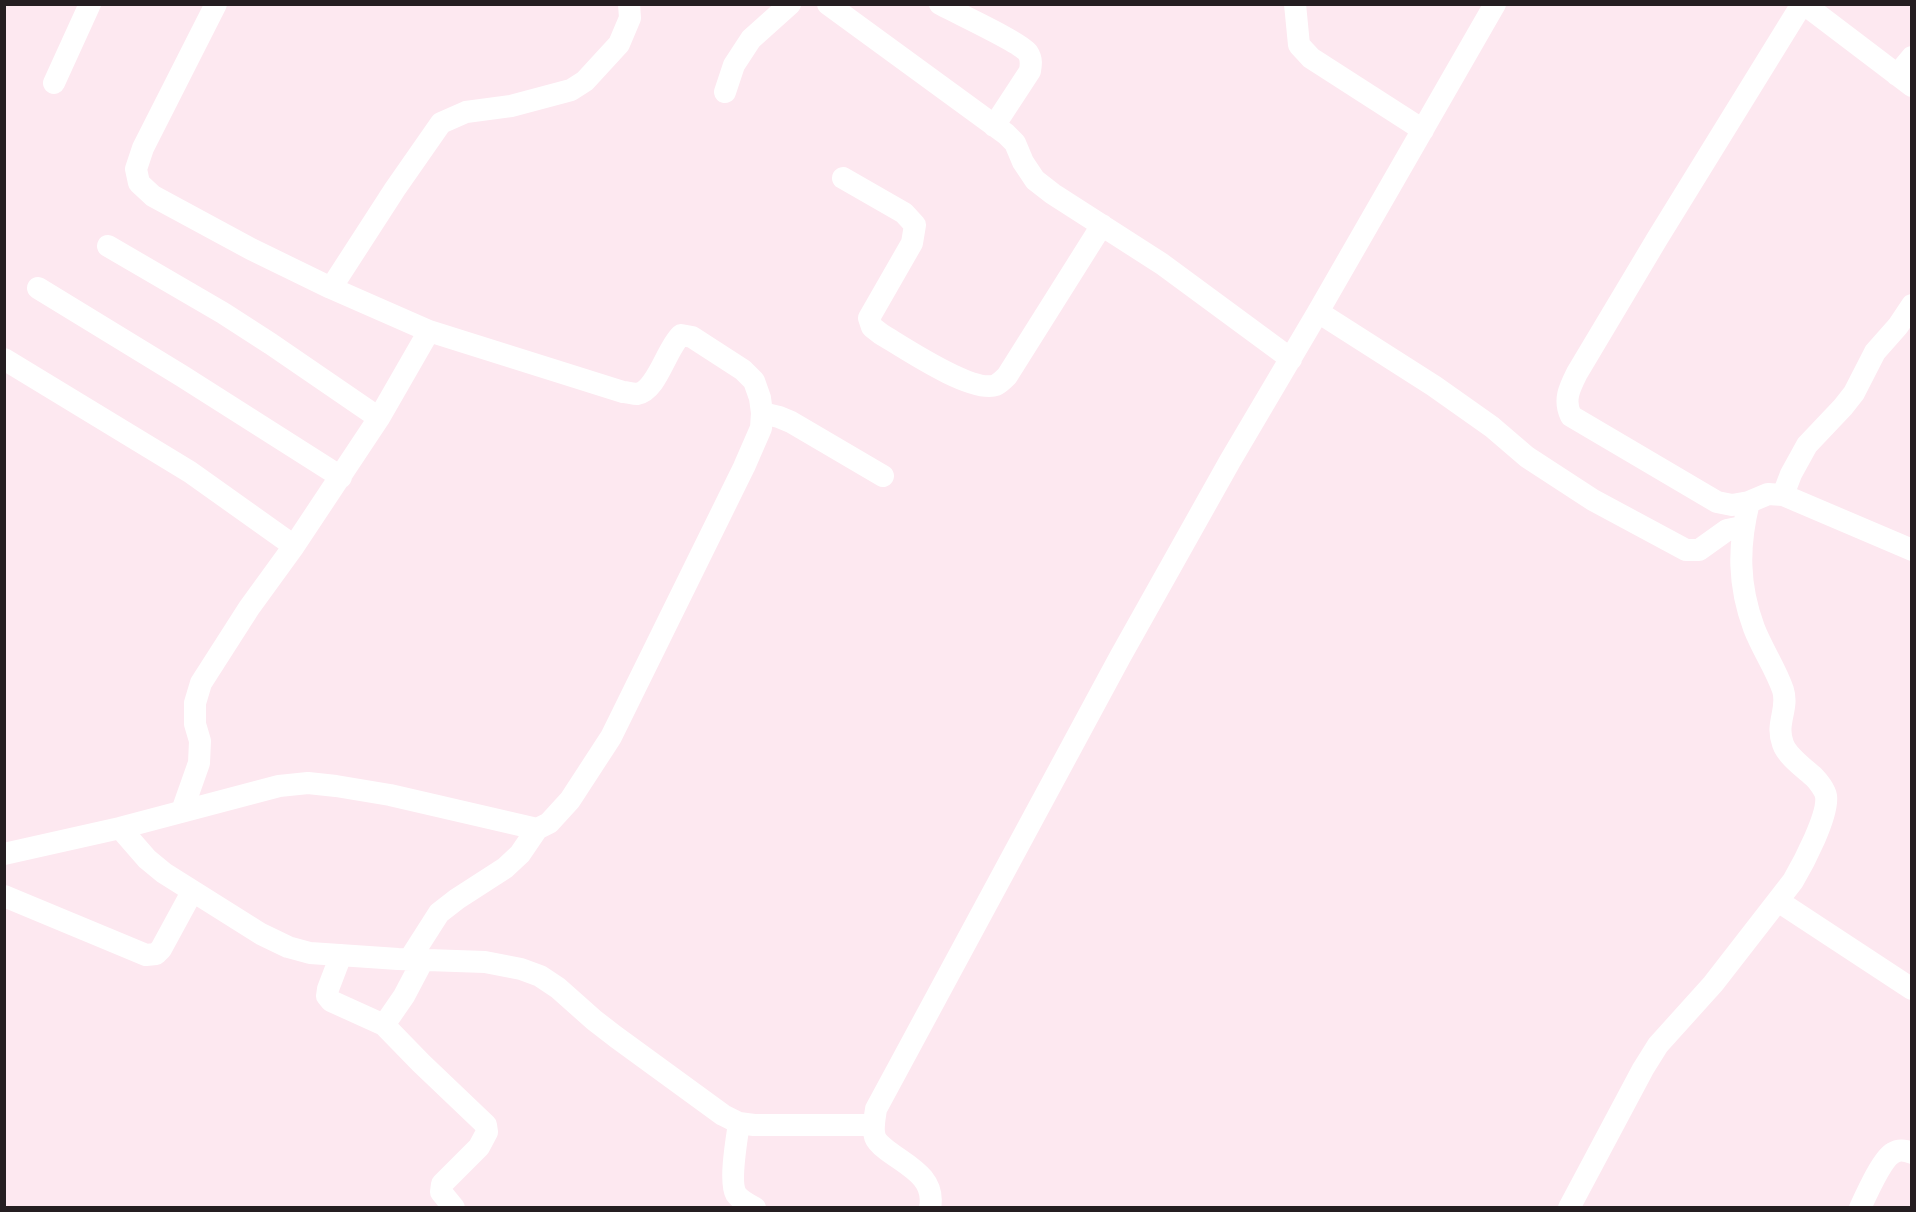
<!DOCTYPE html>
<style>
body{margin:0}
#map{position:relative;width:1916px;height:1212px;overflow:hidden;background:#fde8f0;font-family:"IBM Plex Serif",serif}
canvas{display:block}
.frame{position:absolute;inset:0;border:6px solid #251e21;pointer-events:none}
</style>
<div id="map">
<canvas width="1916" height="1212"></canvas>
<div class="frame"></div>
</div>
<script>
const ctx = document.querySelector('canvas').getContext('2d');
ctx.lineJoin = 'round';
function trace(path, color, width, dash) {
  ctx.strokeStyle = color;
  ctx.lineWidth = width;
  ctx.lineCap = dash ? 'butt' : 'round';
  ctx.setLineDash(dash || []);
  ctx.stroke(path);
}
const minor = new Path2D(`
 M828,4l178,130 9,9 8,19 12,18 18,14 109,70 129,95
 M940,4c16,9 80,38 88,49 4,6 3,12 2,18l-36,55
 M1295,4l4,41 12,13 112,72
 M1802,4l-145,235 -80,134c-7,14 -14,27 -6,43l146,86 15,3 17,-3 19,-8 15,1 129,55
 M1804,4l108,82
 M1897,75l15,-18
 M54,83l36,-79
 M725,92l9,-27 17,-26 39,-35
 M843,178l61,35 11,12 -3,18 -43,75 3,9 9,7c22,13 91,60 115,51 4,-2 8,-6 11,-9l95,-151
 M108,246l115,67 48,31 108,74
 M38,288l144,88 159,101
 M331,288l64,-99 46,-66 25,-11 45,-6 60,-16 14,-9 34,-37 11,-26 -1,-14
 M1318,312l116,74 58,41 35,30 66,43 93,50h13l28,-20 15,-3
 M4,359l186,113 104,74
 M762,413l17,4 12,5 92,54
 M1783,495l8,-21 16,-29 36,-38 11,-14 21,-41 23,-26 14,-21
 M182,811l17,-48 1,-22 -5,-17v-21l6,-20 48,-75 45,-62 85,-128 50,-87
 M120,828l27,31 17,14 97,61 27,13 22,6 88,6 87,3 36,7 19,7 18,12 36,32 22,17 107,78 16,8 15,2h120
 M4,854l116,-26 159,-42 29,-3 28,3 54,9 147,34 12,-6 21,-23 41,-63 133,-270 17,-39 1,-15 -2,-15 -6,-17 -11,-11 -51,-33 -11,-2c-15,14 -24,56 -44,59 -4,0 -10,-2 -14,-2l-194,-61 -98,-43 -80,-39 -98,-53 -14,-13 -3,-14 7,-21 73,-144
 M4,896l142,59 10,-1 5,-5 31,-57
 M1778,901l134,88
 M341,955l-13,34 -1,7 4,5 53,24 37,38 65,62 1,7 -8,15 -37,37 -1,8 13,16
 M409,960l30,-47 18,-14 48,-31 15,-14 17,-25
 M384,1025l20,-29 19,-36
 M739,1123c-2,14 -10,59 -3,71 4,6 12,10 19,14
 M930,1208c6,-30 -22,-42 -42,-57 -5,-4 -11,-8 -13,-14 -3,-8 0,-20 1,-28l244,-452 110,-196 88,-149 177,-308
 M1569,1208l74,-139 15,-24 55,-61 80,-103c10,-17 36,-66 33,-85 -1,-6 -8,-15 -12,-19 -10,-9 -27,-21 -31,-33 -8,-21 6,-35 0,-54 -7,-21 -21,-41 -29,-62 -16,-43 -16,-82 -5,-126
 M1860,1208c6,-13 22,-49 33,-55 6,-4 12,-3 19,0`);
trace(minor, '#fff', 22);
</script>
